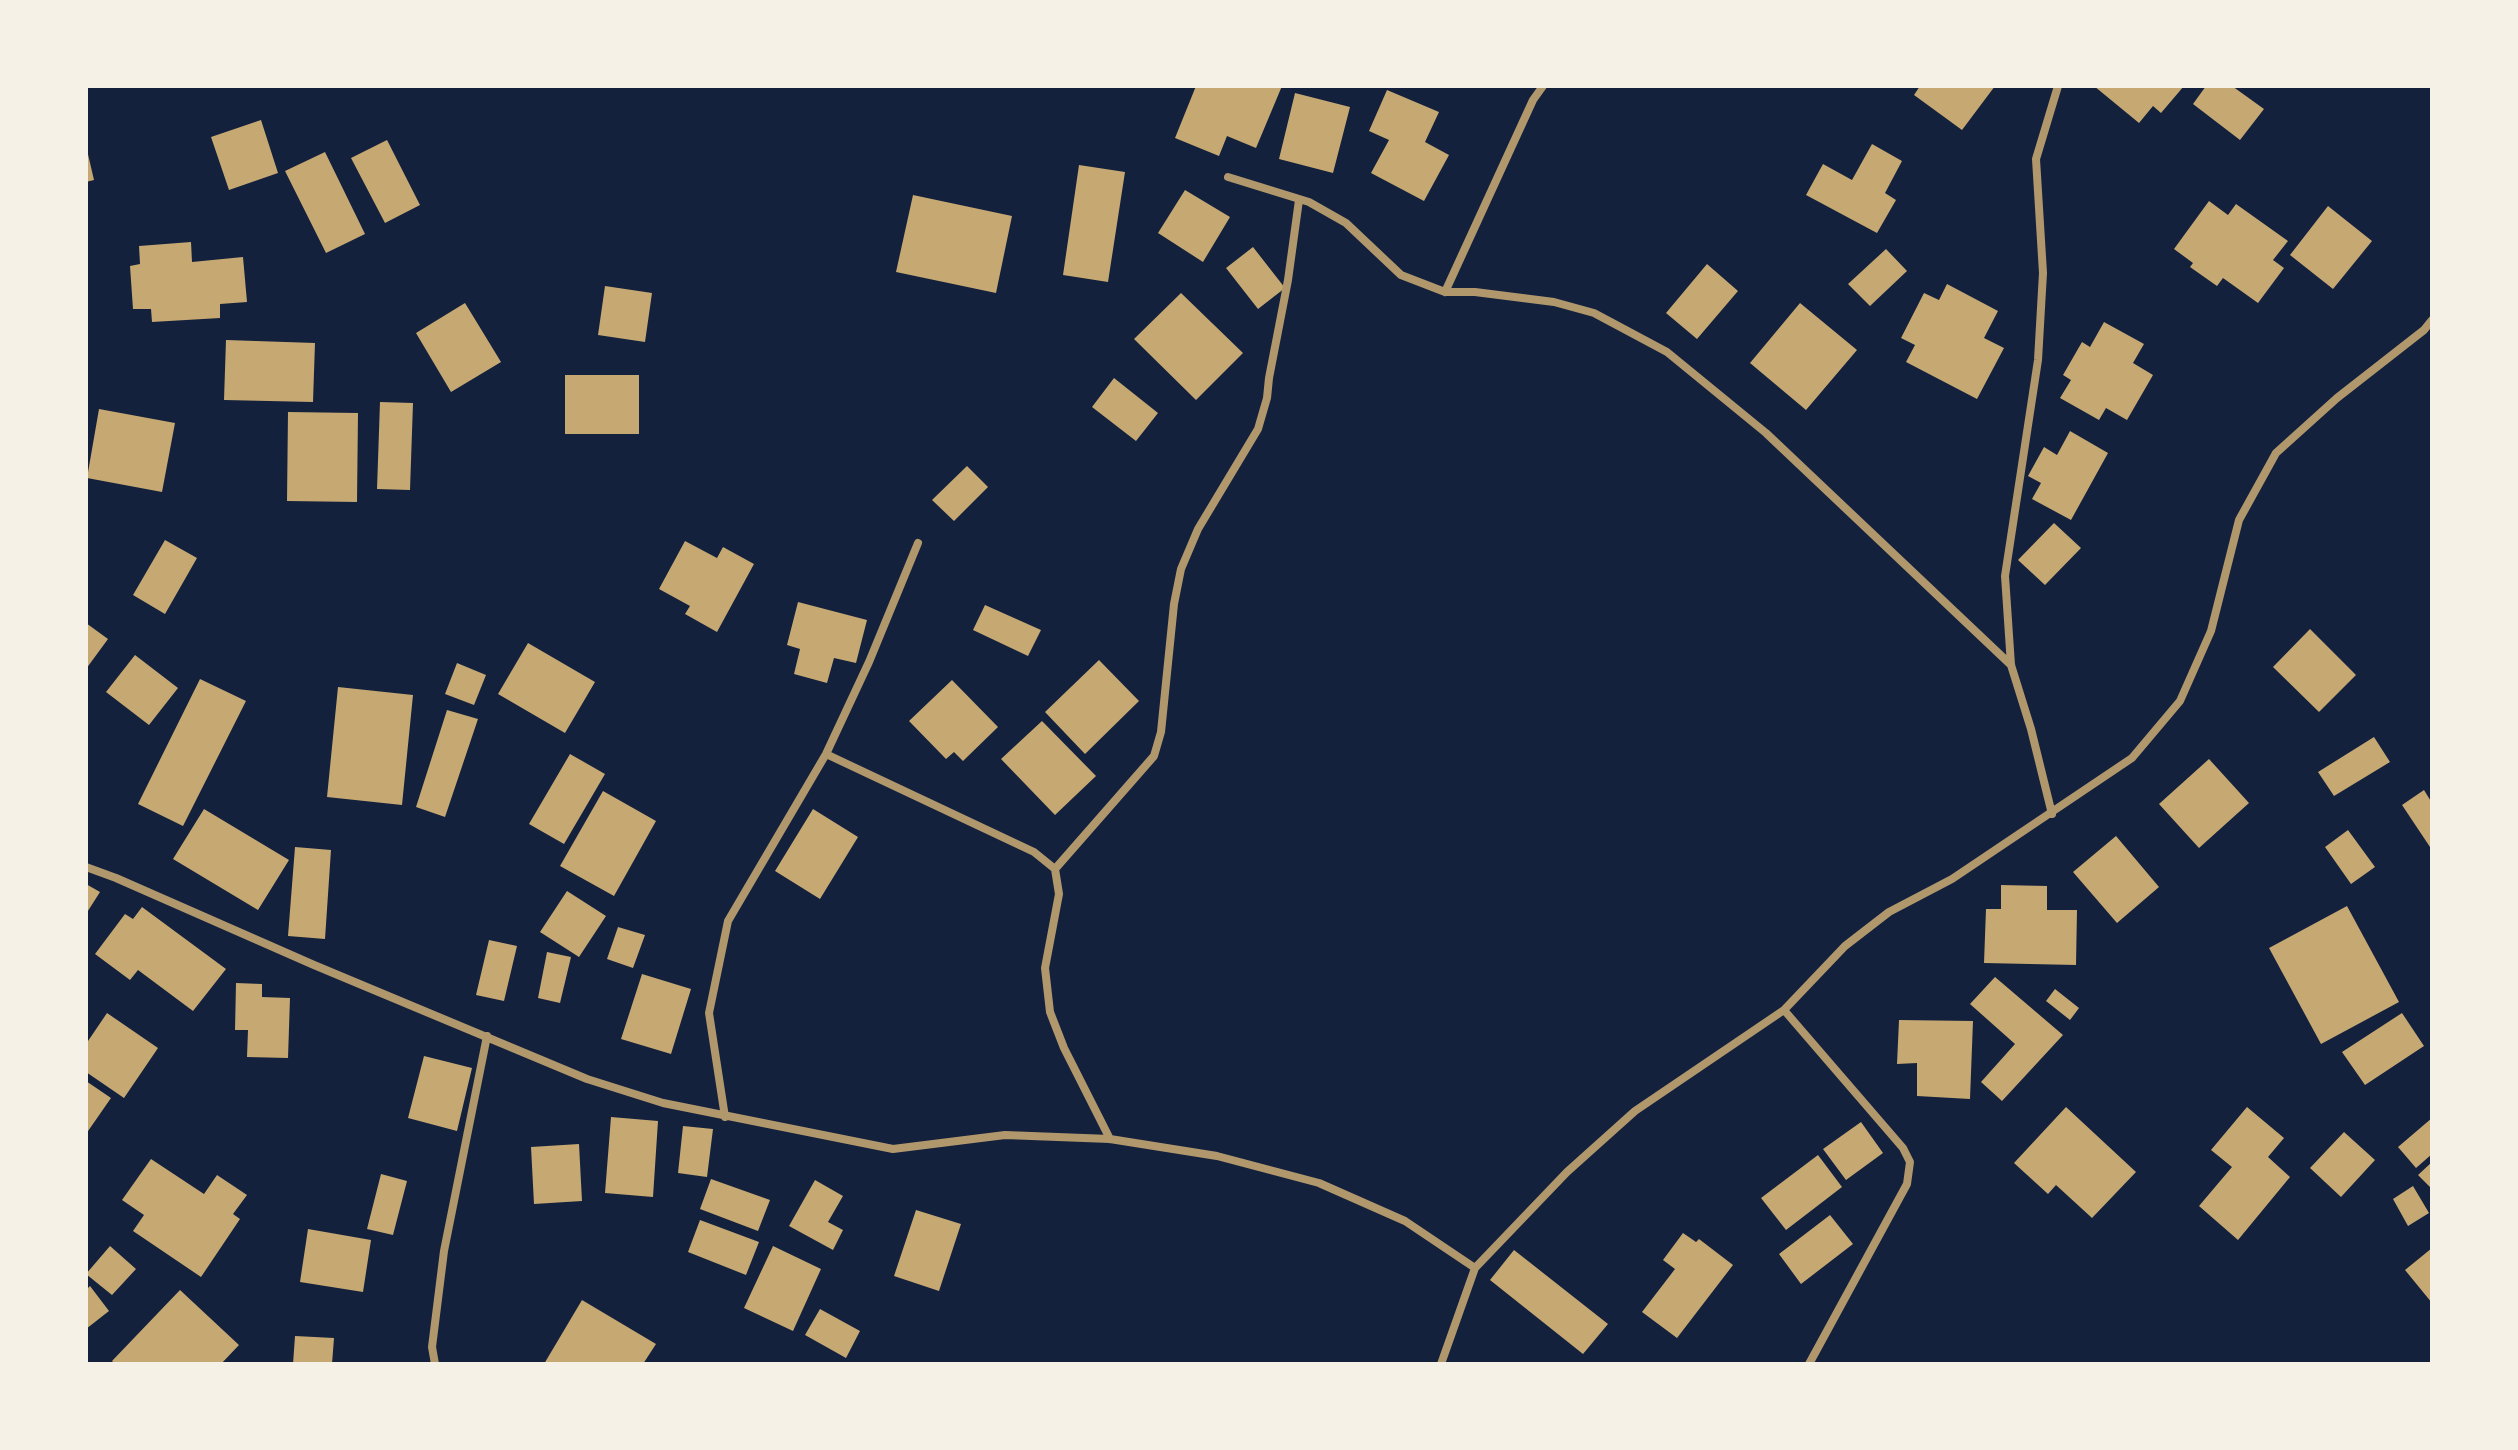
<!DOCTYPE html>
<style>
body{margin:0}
#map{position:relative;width:2518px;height:1450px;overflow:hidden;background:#14213d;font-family:"Golos Text",sans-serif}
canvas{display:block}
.frame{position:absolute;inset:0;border:88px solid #f6f1e7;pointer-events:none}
</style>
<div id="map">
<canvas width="2518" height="1450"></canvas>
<div class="frame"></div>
</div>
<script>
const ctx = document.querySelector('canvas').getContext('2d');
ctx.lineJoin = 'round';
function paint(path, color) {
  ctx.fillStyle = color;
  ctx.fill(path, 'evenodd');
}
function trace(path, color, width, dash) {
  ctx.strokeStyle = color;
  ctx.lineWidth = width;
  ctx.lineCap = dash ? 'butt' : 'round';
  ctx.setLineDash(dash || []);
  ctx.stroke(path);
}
const building = new Path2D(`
 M1196,86h86l-26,62 -29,-12 -8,20 -44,-18z
 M1920,86h75l-33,44 -48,-35z
 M2094,86h90l-23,27 -8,-7 -14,17z
 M2206,86h26l32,23 -24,31 -47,-36z
 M1387,90l52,22 -14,30 24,13 -25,46 -53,-28 18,-33 -20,-9z
 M1295,93l55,14 -17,66 -54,-14z
 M261,120l17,53 -49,17 -18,-53z
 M387,140l33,65 -35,18 -34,-65z
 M1872,144l30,17 -17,32 11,7 -19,33 -71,-38 17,-31 29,16z
 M87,150l7,30 -8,2v-31z
 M325,152l40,82 -39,19 -41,-82z
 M1079,165l46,7 -17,110 -45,-7z
 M1185,190l45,27 -27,45 -45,-29z
 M913,195l99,21 -16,77 -100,-21z
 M2209,201l19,14 8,-11 52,37 -15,19 11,8 -26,35 -35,-25 -6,8 -27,-19 3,-4 -19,-14z
 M2328,206l44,35 -39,48 -43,-34z
 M191,242l1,20 51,-5 4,45 -27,2v14l-68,4 -1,-13h-18l-3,-43 10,-2 -1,-18z
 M1253,247l32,41 -27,21 -32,-41z
 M1886,249l21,22 -37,35 -22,-22z
 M1707,264l31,27 -41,48 -31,-26z
 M1947,284l51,27 -14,27 20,10 -27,51 -71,-37 9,-17 -14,-7 23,-45 15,7z
 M605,286l47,7 -7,49 -47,-7z
 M1181,293l62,60 -47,47 -62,-61z
 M465,303l36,59 -50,30 -35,-59z
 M1800,303l57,47 -51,60 -56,-47z
 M2104,322l40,22 -11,19 20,12 -26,45 -21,-12 -7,12 -39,-22 11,-18 -8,-5 19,-33 8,5z
 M226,340l89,3 -2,59 -89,-2z
 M565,375h74v59h-74z
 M1114,378l44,35 -22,28 -44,-34z
 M380,402l33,1 -3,87 -33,-1z
 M99,409l76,14 -13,69 -75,-14z
 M288,412l70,1 -1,89 -70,-1z
 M2070,431l38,22 -37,67 -39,-21 9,-16 -13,-7 16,-29 13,8z
 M967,466l21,21 -34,34 -22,-21z
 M2054,523l27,25 -36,37 -27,-25z
 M165,540l32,18 -32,56 -32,-19z
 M685,541l32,17 6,-11 31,17 -37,68 -32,-18 5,-8 -31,-17z
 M798,602l69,18 -11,43 -22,-5 -7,25 -33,-9 6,-25 -13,-4z
 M985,605l56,25 -13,26 -55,-26z
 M86,623l22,16 -22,30z
 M2310,629l46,46 -37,37 -46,-45z
 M528,643l67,39 -30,51 -67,-39z
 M135,655l43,33 -29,37 -43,-33z
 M1099,660l40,41 -54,53 -40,-42z
 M457,663l29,12 -12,30 -29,-11z
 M200,679l46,22 -63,125 -45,-22z
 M952,680l46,47 -35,34 -9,-9 -8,7 -37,-38z
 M338,687l75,8 -11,110 -75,-8z
 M447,710l31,9 -33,98 -29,-10z
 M1042,721l54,55 -41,39 -54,-56z
 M2374,737l16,25 -56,34 -16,-24z
 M570,754l35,20 -41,70 -35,-20z
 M2209,759l40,44 -50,45 -40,-44z
 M2424,790l8,13v47l-30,-45z
 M603,791l53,30 -42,75 -54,-30z
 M204,809l85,51 -31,50 -85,-51z
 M813,809l45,28 -38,62 -45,-28z
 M2348,830l27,37 -24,17 -26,-37z
 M2116,836l43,51 -42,36 -44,-51z
 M295,847l36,3 -6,89 -37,-3z
 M86,884l14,8 -14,22z
 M2001,885l46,1v24h30l-1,55 -92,-2 2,-54h15z
 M567,891l39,25 -27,41 -39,-25z
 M2347,906l52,96 -78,42 -52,-96z
 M142,907l84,62 -33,42 -55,-41 -8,10 -35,-26 30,-40 8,5z
 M618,927l27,8 -12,33 -26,-9z
 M489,940l28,6 -13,55 -28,-6z
 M547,952l24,5 -11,46 -22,-5z
 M642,974l49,15 -20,65 -50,-15z
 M1995,977l68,58 -61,66 -21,-19 34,-38 -45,-40z
 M236,983l26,1v13l28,1 -2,60 -41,-1 1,-27h-13z
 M2055,989l24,19 -9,12 -24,-19z
 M107,1013l51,35 -34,50 -38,-26v-28z
 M2402,1013l22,33 -59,39 -23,-33z
 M1899,1020l74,1 -3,78 -53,-3v-33l-20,1z
 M424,1056l48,12 -15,63 -49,-13z
 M86,1081l25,17 -25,36z
 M2066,1107l70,65 -44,46 -36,-33 -8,9 -34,-31z
 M2247,1107l37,31 -16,19 22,20 -52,63 -39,-34 33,-39 -21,-17z
 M611,1117l47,4 -5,76 -48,-4z
 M2432,1118v36l-16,14 -18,-21z
 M1861,1122l22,31 -37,27 -23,-31z
 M683,1126l30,3 -6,48 -29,-4z
 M2344,1132l31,28 -34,37 -31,-29z
 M579,1144l3,57 -48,3 -3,-57z
 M1818,1155l24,32 -56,43 -25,-32z
 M151,1159l53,35 13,-19 30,20 -14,19 7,5 -39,58 -68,-46 11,-16 -22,-15z
 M2432,1162v27l-14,-14z
 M381,1174l26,7 -14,54 -26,-6z
 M711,1179l59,21 -12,31 -58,-22z
 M815,1180l28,16 -15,26 15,8 -10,20 -44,-24z
 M2413,1186l16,27 -21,13 -15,-27z
 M916,1210l45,14 -22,67 -45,-15z
 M1830,1215l23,29 -52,40 -22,-30z
 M700,1220l59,22 -13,33 -58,-23z
 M308,1229l63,11 -8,52 -63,-10z
 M1683,1233l13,9 3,-3 34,26 -56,73 -35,-26 33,-43 -12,-9z
 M110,1246l26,23 -24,26 -26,-21z
 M773,1246l48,23 -28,62 -49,-23z
 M2432,1248v55l-27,-33z
 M1514,1250l94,74 -25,30 -93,-74z
 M90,1286l19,25 -23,18v-39z
 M180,1290l59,55 -18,19h-106l-3,-3z
 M582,1300l74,44 -13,20h-99z
 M820,1309l40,22 -14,27 -41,-23z
 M295,1336l39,2 -2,26h-39z`);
const minor = new Path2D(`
 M1228,177l81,25 37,21 55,52 44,17h30l79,10 40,11 73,39 99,81 245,232
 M1445,292l88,-192 10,-14
 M826,754l208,98 21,17 4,25 -14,74 5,44 14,36 46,91
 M2052,814l-21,-85 -20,-64 -6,-89 33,-216 5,-87 -7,-114 22,-73
 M86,867l30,11 198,87 273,114 76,24 230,46 112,-14 105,4 107,17 102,27 86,38 70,47
 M1055,869l99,-113 7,-24 13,-128 7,-35 17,-40 60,-100 9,-31 2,-20 19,-98 11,-80
 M1784,1010l119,138 7,14 -3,22 -98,180
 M725,1117l-16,-104 19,-92 98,-167 43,-92 49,-119
 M435,1364l-3,-17 12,-96 43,-215
 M1441,1364l34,-96 92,-96 68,-61 149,-101 61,-64 44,-34 63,-33 180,-121 48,-57 31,-70 28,-111 37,-67 61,-55 87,-68 8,-10`);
paint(building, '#c6a872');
trace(minor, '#b1986c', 8);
</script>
